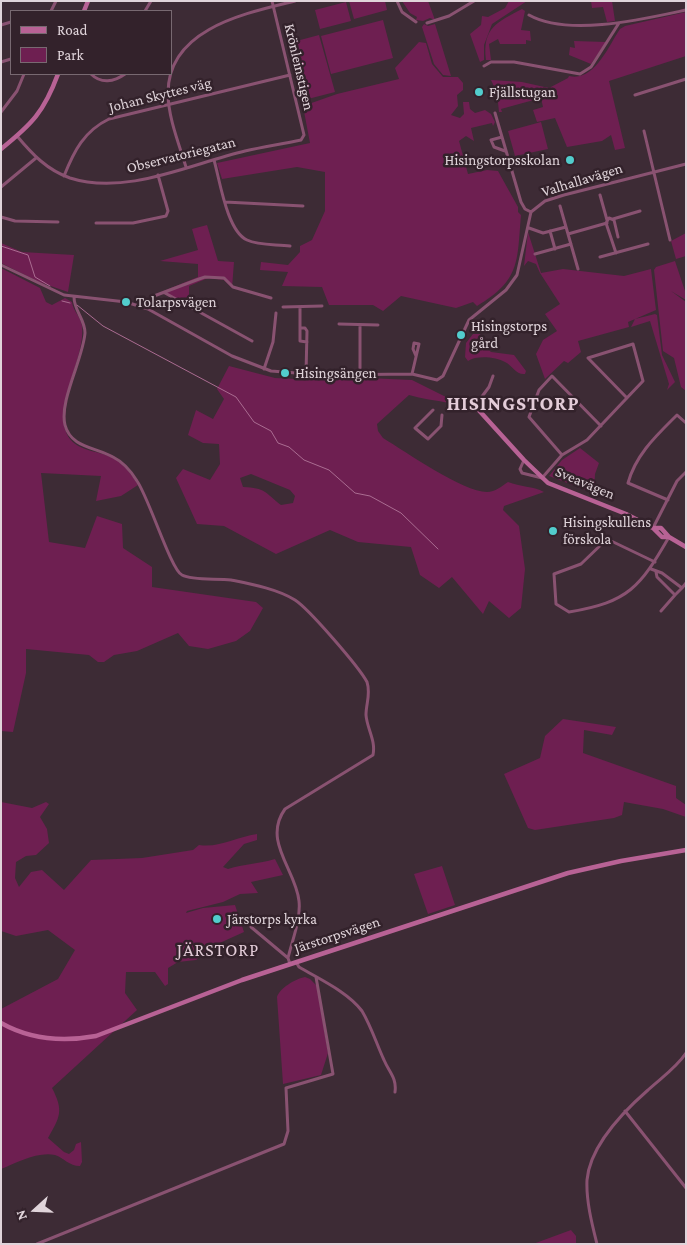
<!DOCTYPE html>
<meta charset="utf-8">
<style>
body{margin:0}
#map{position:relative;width:687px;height:1245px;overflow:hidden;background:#3d2b35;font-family:"Crimson Pro",serif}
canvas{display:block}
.frame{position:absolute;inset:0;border:2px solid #e0d4da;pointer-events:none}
.legend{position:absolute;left:10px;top:10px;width:162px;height:65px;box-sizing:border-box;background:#33222b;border:1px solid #786971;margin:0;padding:6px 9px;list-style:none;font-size:15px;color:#e0d4da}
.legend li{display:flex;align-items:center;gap:10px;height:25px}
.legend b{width:25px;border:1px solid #786971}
.north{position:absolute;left:10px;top:1185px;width:50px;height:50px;-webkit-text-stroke:4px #33222b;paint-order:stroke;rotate:250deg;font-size:14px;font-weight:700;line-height:20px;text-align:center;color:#e0d4da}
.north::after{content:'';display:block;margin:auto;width:18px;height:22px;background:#e0d4da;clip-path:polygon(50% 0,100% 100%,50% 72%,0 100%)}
</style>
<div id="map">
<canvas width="687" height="1245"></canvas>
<div class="frame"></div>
<ul class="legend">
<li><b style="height:6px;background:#b86295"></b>Road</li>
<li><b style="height:14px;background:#6e1f51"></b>Park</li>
</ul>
<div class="north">N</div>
</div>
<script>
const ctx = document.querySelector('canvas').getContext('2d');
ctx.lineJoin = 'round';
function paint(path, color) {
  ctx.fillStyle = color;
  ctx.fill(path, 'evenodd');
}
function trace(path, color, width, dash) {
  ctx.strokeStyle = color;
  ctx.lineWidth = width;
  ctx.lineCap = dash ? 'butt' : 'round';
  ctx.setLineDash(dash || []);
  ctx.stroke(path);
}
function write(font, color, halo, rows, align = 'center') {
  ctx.font = font + ' "Crimson Pro",serif';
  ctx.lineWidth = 5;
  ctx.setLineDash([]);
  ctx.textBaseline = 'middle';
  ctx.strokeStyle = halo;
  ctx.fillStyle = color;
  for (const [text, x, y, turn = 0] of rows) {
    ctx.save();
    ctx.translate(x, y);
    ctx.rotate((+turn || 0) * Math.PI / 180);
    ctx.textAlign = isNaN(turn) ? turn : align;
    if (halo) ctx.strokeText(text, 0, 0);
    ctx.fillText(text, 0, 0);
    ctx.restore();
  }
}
const green = new Path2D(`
 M349,1h36l2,9 -33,9z
 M402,1h26l7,19 -5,-2 -7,3 -7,-1 1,-3 -7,-4z
 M509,1h18l-35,23 -8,21v15l-4,2 -10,-28 11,-9 1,-9 6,1 17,-9z
 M591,1h21l3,20 -8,1 -4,-15 -11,1z
 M346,2l5,19 -31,8 -5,-19z
 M522,9l3,2 -4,19 9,1 1,10 -5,-1v4h-26l-2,-5 -9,5 2,16h-5c-4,-33 12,-38 36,-51z
 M686,12v44l-77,25 16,67 -10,2 -4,-15 -9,6 -35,6 -12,-29 -18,4 -4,-12 10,-3 -2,-9 -40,11 1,3h-3l-2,-19 -6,-13 31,2 27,6 19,-10 1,-2c25,6 39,-29 51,-47l5,-3z
 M383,20l10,38 -62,16 -10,-38z
 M424,24l4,2 7,-2 16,52 -8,-1 -9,-11 -12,-37z
 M319,35l16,57 -31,8 -15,-57z
 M574,41l32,1 -15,22 -22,-9 1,-8 5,1z
 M419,42l7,1 6,21 11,13h15l5,6v7l-6,5 1,11 -7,9 9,3 4,-4 -1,-12h6l1,7 5,4 10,-3 6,4 4,8 -2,4 -1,-3 -21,5 3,13 -8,-5 -7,5 9,33 19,-4 11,1 20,36v5l3,3c-4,46 0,65 -44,91l-4,-4 -17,6 -55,-12 -18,15 -10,-6h-44l-7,-18 -40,-1 6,-14 -28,-2 1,-8 27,3 12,-13v-6l12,-6 13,-29v-39l-28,-5 -75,12 -5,-16 93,-20 -7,-37 34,-12 62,-15 -4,-11z
 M541,122l7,27 -33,7 -7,-25z
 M207,225l11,36 16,1 -2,26 -8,-8 -16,-2 -19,8v22l-28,-16 37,-15v-13l-38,-3 38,-11 -6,-21z
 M528,232l13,41 22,-4 61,7 27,-7 5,41 -28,12 1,5 -51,14 3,11 -13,11 -4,-2 -19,18 -9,-25 7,-14 14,-9 -12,-17 15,-10 -20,-31 -4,-9 -8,-3 -4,5z
 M686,233v23l-10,3 -5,-18z
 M1,243l21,9 52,3 -6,37 -29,-10 -38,-19z
 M675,261l11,33v6l-15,-9 15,11v89l-5,-4 -7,-29 -11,-7 -9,-81 2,-3z
 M1,268l39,20 6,14 6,3 13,-7 7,4c1,9 9,15 10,24 4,32 -32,85 -12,113 10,13 32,12 45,20 10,6 17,16 23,26l-17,11 -25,5 5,-25 -60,-3 8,69 36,6 12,-32 25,8 1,24 29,19v20l104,15 7,6 -13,23 -14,10 -28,8 -19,-3 -11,-13 -41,18 -23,4 -10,7h-6l-9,-7 -63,-6v24l-13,59 -12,-1z
 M655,314l2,1 5,40 13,27 -8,8 2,-6 -19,-63 -19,6 4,-8z
 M473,334h7l6,13 5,5 23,3 12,16 -1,3c-9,1 -12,-8 -20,-12 -9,-5 -28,-7 -37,-1l-3,-4 1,-14z
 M229,366l46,12 42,2 33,-3 10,5 7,-4 45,2 36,18 1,5c-14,-3 -27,-4 -40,-8l-32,29 1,7 5,7c23,14 80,54 104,54 8,0 15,-6 21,-10 12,5 25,4 36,10l-40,14 -1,4 16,16 6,43 -4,39 -12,10 -20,-17 -6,13 -31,-37 -13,11 -19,-13 -9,-28 -53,-5 -28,-12 -54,24 -52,-28 -27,-2 -21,-46 7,-9 27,11 10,-16 -1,-20 -16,-1 -15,-8 8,-25 17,9 11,-20 -7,-10zM251,474l39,16 5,6 -2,7 -12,2c-17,-13 -15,-17 -38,-18l-3,-9z
 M580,448l19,15 -4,11 -1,19 -45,-17 13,-16z
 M563,719l53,8 -4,8 -28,-5 -1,23 93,33v12l10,7v12l-23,-8 -39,-7 -2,13 -8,3 -79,12 -7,-2 -24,-54 36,-16 5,-22z
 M1,802l31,6 14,-6 3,2 -9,13 7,12 2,14 -13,12 -10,1 -10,6 -1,16 4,9 12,-15 11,-2 22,20 27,-30 51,-2 51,-8 6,-5c21,3 37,-8 58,-11v6l-13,4 -21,23 5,2c16,-5 30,-5 47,-10l8,16 -32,7 7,11 -18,1 -17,8 -36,9 -1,2 17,-5 32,-3 9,27 -31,14 -17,14 -18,2 -10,6v16l-3,2 -10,-14h-29l-1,21 12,17 -85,78c12,23 8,29 -4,50l16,14 5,2 5,-4 2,-6 5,-2 1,20 -2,4c-11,0 -16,-8 -25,-11 -17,-4 -39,8 -54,14v-160l57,-30 17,-29 -27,-20 -32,6 -15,-5z
 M442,866l13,39 -27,9 -14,-40z
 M305,977l5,2 7,7 11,67 -7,22 -38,9 -6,-87c3,-9 18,-18 28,-20z
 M571,1230l5,6v8h-43z`);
const stream = new Path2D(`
 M1,246l27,9 7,22 15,9
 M62,301l8,2
 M77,305l26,21 133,71 18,25 17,9 7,12 11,4 15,13 25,10 26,23 15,3 31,17 37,36`);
const street = new Path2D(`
 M397,1l5,11 14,10
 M51,11l5,-10
 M145,11l6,-10
 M529,15c39,22 115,4 157,-5
 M427,23l22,-7 25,-15
 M1,25l10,-3
 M1,62l10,-3
 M484,66l7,-4h23l66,12 11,-7 28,-44
 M91,74c10,10 23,8 34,0
 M635,95l51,-16
 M1,112l16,-21 7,-17
 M495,113l26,89 4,7 6,3
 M644,131l26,109
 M17,136c15,18 30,34 53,42 56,18 120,-14 175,-27 18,-4 37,-7 56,-11l3,-5 -32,-134
 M502,137l-11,3 3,7 11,4
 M214,160c6,21 13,71 33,80 12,6 30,4 43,6
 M186,167c-7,-23 -18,-50 -18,-74 0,-65 79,-80 127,-92
 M64,176c10,-25 20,-45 45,-57l181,-44
 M1,187l35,-29
 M600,195l7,25
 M225,202l78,4
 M560,206l18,63
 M1,217l14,4 43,1
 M613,219l27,-8
 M96,223h37l33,-7 2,-5 -10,-36
 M529,228l14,5 23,-6
 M550,231l5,18
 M568,234l39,-11
 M616,253l-10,-30 3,-5 5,2 4,17
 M535,254l36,-10
 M600,257l48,-13
 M1,265l63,30 62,7 22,7 84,47 39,15 51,4 90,-1 25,6 6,-4 26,-56 37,-30 11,-15 14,-63 14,-11 19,-6 122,-31
 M165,293l87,48
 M74,297c0,14 11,22 11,36 -2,26 -26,68 -20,92 6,23 31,22 48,32 10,5 18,14 24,24 12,17 34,89 45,94 11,6 35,3 49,5 20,4 47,9 64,20 14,9 64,67 72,82 4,12 -1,21 -1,33 1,14 10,25 7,40l-88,54c-23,32 11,61 14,92 2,18 -7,40 -11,57l2,6
 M283,307l39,-1
 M300,307v34l7,1
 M146,308l8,-12 45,-17 6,-2 19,1 9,9 38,11
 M339,324l39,1
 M300,328h5l2,3 -1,43
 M264,369l9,-27 3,-29
 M360,374v-49
 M412,374l7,-30 -5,-1 -1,6 3,7
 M475,406l14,-19 4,-11
 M433,410l-18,18 13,11 13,-13 1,-11
 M562,455l-33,-38 10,-27 13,-14 49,50
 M524,460l-4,9 2,4 20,5 20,-23 25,-15 56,-59 -10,-37 -45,14 39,40
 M668,500l-40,-17c8,-29 29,-48 49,-68l9,8
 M653,528l24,-47 9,-9
 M655,562l-48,-23 -26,25 -27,10 2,30 13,8c60,-10 71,-25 100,-75
 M651,569l11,4 20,15 4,-5
 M656,572l1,5 18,18 -14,16
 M675,595l7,-7
 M251,927l37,31
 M296,962l3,5c20,12 49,25 63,44 9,15 15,34 22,49 5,12 13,18 11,32
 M625,1111l61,77
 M37,1244l247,-100 4,-13 -2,-43 47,-14 -17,-97
 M597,1244c-5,-20 -11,-43 -10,-64 3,-34 37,-69 61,-90 13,-12 28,-22 38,-37`);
const secondary = new Path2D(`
 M84,11l4,-10
 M1,149c31,-25 43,-37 57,-75
 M475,406l49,54 24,23 78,31 27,14h8l8,9
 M653,528l9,9h7l17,10
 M1,1023c30,17 62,19 95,13l146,-56 326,-107 53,-12 65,-11`);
const markers = [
 [479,92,5,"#52cdcd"],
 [570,160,5,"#52cdcd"],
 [126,302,5,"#52cdcd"],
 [461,335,5,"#52cdcd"],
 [285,373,5,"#52cdcd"],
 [553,531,5,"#52cdcd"],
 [217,919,5,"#52cdcd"]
];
const streetNames = [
 ["Krönleinstigen",299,67,77],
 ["Johan Skyttes väg",160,95,-14],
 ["Observatoriegatan",181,155,-14],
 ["Valhallavägen",582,180,-17],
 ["Sveavägen",585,483,23],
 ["Järstorpsvägen",337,935,-18]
];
const poiNames = [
 ["Fjällstugan",489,92],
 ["Hisingstorpsskolan",560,160,"right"],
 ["Tolarpsvägen",136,302],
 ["Hisingstorps",471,326],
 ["gård",471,343],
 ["Hisingsängen",295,373],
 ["Hisingskullens",563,522],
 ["förskola",563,539],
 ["Järstorps kyrka",227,919]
];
const quarterNames = [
 ["JÄRSTORP",218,950]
];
const districtNames = [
 ["HISINGSTORP",513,404]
];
paint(green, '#6e1f51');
trace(stream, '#aa6c91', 1);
trace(street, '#895271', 3);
trace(secondary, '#b86295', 4.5);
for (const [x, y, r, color] of markers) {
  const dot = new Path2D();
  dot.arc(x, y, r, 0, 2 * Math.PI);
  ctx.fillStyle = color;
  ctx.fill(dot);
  trace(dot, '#33222b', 2);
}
write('15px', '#e0d4da', '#33222b', streetNames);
write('15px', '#e0d4da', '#33222b', poiNames, 'left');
ctx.letterSpacing = '1px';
write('18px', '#e3ccd8', '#33222b', quarterNames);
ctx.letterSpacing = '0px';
ctx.letterSpacing = '1px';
write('bold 20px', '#e3ccd8', '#33222b', districtNames);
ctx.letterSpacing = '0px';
</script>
